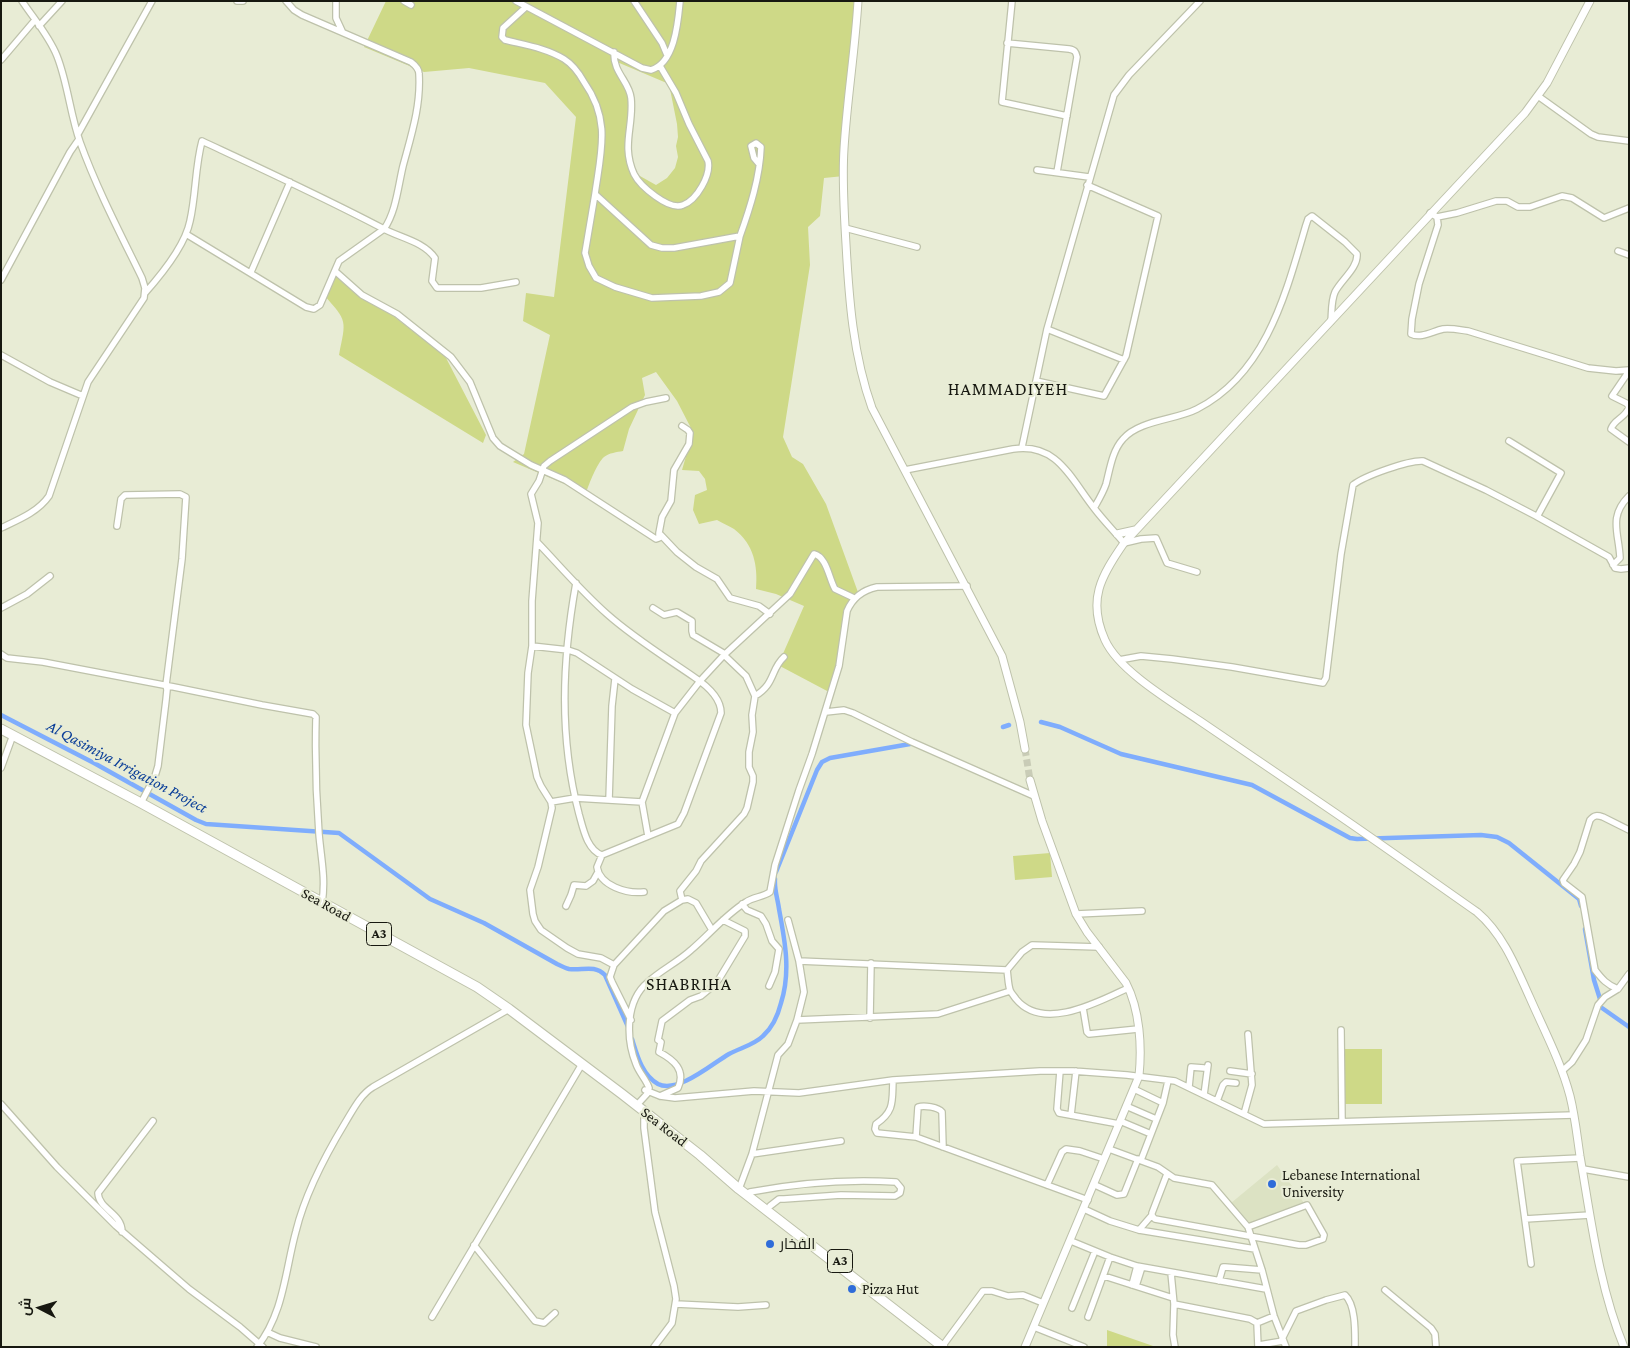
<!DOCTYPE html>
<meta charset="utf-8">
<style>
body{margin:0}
#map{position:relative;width:1630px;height:1348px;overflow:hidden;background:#e8ecd5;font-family:"Crimson Pro",Cairo,serif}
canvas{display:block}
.frame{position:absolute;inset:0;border:2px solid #171810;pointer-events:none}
.north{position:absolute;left:15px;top:1283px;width:50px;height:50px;-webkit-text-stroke:4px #e8ecd5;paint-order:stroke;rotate:275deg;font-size:14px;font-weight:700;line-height:20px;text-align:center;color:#171810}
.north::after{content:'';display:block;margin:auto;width:18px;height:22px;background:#171810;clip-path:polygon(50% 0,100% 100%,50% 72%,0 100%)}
</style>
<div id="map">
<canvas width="1630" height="1348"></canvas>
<div class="frame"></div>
<div class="north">ش</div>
</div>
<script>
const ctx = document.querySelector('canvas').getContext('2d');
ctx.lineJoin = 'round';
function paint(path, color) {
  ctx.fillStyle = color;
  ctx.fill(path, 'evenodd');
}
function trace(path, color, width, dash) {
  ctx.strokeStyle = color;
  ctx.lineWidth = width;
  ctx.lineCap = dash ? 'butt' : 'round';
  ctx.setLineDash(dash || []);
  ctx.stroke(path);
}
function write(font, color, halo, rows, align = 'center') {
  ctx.font = font + ' "Crimson Pro",Cairo,serif';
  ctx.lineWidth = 4.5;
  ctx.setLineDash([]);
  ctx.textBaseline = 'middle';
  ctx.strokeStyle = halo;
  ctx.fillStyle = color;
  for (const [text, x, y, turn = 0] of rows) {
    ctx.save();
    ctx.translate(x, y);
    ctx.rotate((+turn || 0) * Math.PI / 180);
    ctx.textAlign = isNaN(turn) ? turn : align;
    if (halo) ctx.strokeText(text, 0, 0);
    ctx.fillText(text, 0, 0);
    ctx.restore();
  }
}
const built = new Path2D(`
 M1277,1165l27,38 -54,20 -19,-20z`);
const green = new Path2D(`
 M386,1h471l-13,175 -20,2 -4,38 -12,11 2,38 -27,172 9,20 11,7 23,40 33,91 -9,9 -8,43 -13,45 -51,-27 26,-59 -28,-12 -20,-5c2,-23 -2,-45 -22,-60 -5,-3 -12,-6 -17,-9l-18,4 -6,-14 2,-15 12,-5 -2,-11 -6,-8 -17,-1 11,-38 -16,-31 -21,-29 -14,6 3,17 -16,34 -6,22c-6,1 -14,2 -19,6 -7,6 -15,27 -18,36l-73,-31 11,-8 26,-119 -27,-14 3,-28 28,4 22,-180 -31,-34 -76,-15 -45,4 -60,-25zM617,62l52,22 8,40 1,13 -2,9 2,11 -3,11 -8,10 -11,7 -25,-14 -1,-79z
 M333,269l112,87 41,79 -3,8 -144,-88c7,-35 9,-33 -15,-60z
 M1050,853l2,24 -37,3 -2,-24z
 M1345,1049h37v55h-37z
 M1107,1330l49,17h-49z`);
const canal = new Path2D(`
 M1,715l93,48 102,57 10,4 133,9 91,66 54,24 73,41c4,2 8,4 12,5 13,2 25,-5 36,6l24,54
 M1041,722l19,5 61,27 131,31 98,53 7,1 124,-4 16,2 12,6 70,56 2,7
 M1003,727l6,-2
 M776,872l41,-102 5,-8 8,-4 80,-14
 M1585,929l9,51 6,19
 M1602,1008l27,19
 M632,1039c5,16 10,36 26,45 20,10 55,-21 71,-30 11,-6 25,-9 34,-18 9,-8 15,-21 18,-33 10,-31 4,-62 -2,-94 -1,-9 -5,-20 -4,-30`);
const majorTunnel = new Path2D(`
 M1025,749l5,31`);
const minor = new Path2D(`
 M237,1h6
 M336,1v17l6,13
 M404,1l7,4
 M516,1l126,67 9,2c24,-7 27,-48 29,-69
 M634,1l28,42 5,12
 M1012,1l-10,101 65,14
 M526,7l-23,21 -1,9 3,3c20,5 41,8 59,19 8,5 15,14 20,23 27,38 17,69 11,112l56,51 11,3h12l66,-12c10,-28 20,-59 21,-89l-5,-4 -5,3 3,12 5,6
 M39,26l23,-25
 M1007,43l62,6c6,1 7,3 8,8l-20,115
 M614,52c-1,21 15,29 17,46 3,28 -10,47 3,76 6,12 35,37 49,31 14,-5 28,-30 25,-44l-19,-37 -13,-31 -16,-27
 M1,60l34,-40
 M1538,96l53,38 7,3 31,4
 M78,134l74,-133
 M1037,170l52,7
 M595,194l-10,59 4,13 7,12 19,9 37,11 49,-2 18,-4 11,-9 10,-47
 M1430,213l7,4 1,8 -19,59 -7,35 -1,15c10,5 22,-3 32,-5 9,-1 17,1 25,2l120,37 28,3 13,-1
 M1437,217l20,-4 39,-12h11l11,6h12l32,-11 10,2 32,20 25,-10
 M845,228l72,19
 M186,234l120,73 8,2 6,-4 19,-44 45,-32c12,-17 14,-42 19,-63 8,-30 18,-60 16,-92 0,-5 -4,-9 -8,-12l-109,-47 -8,-5 -8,-9
 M1618,251l11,4
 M335,271l27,24 35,19 54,43 19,25 23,56 7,8 31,19 34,15 91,59 3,-1v-5
 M251,272l39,-90
 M1,280l69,-128 9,-13
 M145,293c16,-18 40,-47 45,-72 6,-26 5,-54 12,-80 60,28 121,56 180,87 18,10 41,13 53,30l-3,23 5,7h44l35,-6
 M1047,329l77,31
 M1,355l49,27 33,14
 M1629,371l-17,25 14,7 3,3
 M1036,381l68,15 22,-40 32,-140 -71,-31
 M1629,407c-3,11 -15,12 -18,22l18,13
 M682,426l6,4 2,3 -1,11 -15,26 -3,31 -9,16 -3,16 18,19 19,15 21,12 13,19 29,8 11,8
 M1022,447l25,-118 67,-234 15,-20 71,-74
 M905,470l108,-21c44,-7 58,30 81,59 9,12 20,23 30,35l17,-4 15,-1 11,25 30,9
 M1094,508c4,-7 9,-15 12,-24 4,-15 6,-33 17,-45 16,-19 53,-19 74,-30 69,-35 89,-116 109,-184l2,-6 4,-3 33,26 12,12c1,14 -16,26 -22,38 -4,9 -3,19 -4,29
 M1536,516l73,41 6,11 6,1 8,-1
 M117,526l4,-27 4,-4 55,-1 6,3 -4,62 -16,126 1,5 -1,10 -8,66 -3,10 -14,27
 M1,528c17,-8 37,-16 48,-32l39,-114 56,-84 1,-10 -3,-10c-22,-45 -45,-89 -62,-136 -10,-28 -12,-58 -23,-86 -8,-20 -23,-37 -35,-55
 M537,542c23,24 45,50 70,72 27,24 58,43 87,63 12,8 27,21 27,36l-37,100 -6,11 -76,31c-15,-5 -19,-27 -23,-41 -20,-77 -17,-153 -3,-231
 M1613,565l7,-7c-1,-25 -12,-41 9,-62
 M1,608l26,-14 23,-18
 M653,608l11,7 13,-3 15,9v10l1,4 32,19
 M532,646l36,4 9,3 55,36 43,24
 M1,654l6,4 36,4 131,25 88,18 51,9 3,3c-1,39 0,78 3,117 2,24 7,45 3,69
 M1119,660l22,-4 31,3 60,8 91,16 3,-5 15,-124 12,-69c11,-9 56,-25 70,-24l63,29 50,26 2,-1 23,-42 -52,-32
 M755,696c21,-13 15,-26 29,-39
 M826,712l18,-2 9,3 59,29 122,54
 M1,768l12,-33
 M609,800l3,-94 3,-27
 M551,802l24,-4 67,4
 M648,836l-6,-34 33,-89 25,-32 24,-26 66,-61 24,-40c13,3 15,25 21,35l19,9
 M602,855l-5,12c3,19 30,27 47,25
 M742,904l5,6 14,6 5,8 6,17 7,8 -4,23 -6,14
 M566,906l5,-11 3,-10 12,1 7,-5 5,-9
 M1076,914l66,-3
 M712,930l-16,-27 -8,-4 -6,1 -2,-9 16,-20 5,-10 43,-47 3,-6 6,-26v-6l-4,-9v-15l4,-20 -1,-17 3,-19 -9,-20 -22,-21
 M1099,947l-67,-2 -10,7 -15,18c1,6 1,14 3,20 1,3 4,6 6,9 27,33 82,3 112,-11
 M799,961l208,9
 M614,965l-13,-7 -23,-4 -11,-6 -26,-18 -6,-9 -2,-7 -3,-24 8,-23 14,-59 -1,-6 -10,-16 -4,-9 -11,-52 2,-52 4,-27v-45l6,-78 -7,-29 8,-13 5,-15 6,-5 82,-54 14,-5 20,-4
 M1618,989c-11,-4 -16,-10 -23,-19l-13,-73 -18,-14 -1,-3 11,-16 6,-12 10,-32c4,-5 7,-5 13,-3l26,13
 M1083,1008l4,24 2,2 49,-5
 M870,1018l1,-55
 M631,1020l-19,-38 -2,-5 4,-12 50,-54 18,-11
 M797,1020l141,-6 72,-23
 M1341,1030l1,91
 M1060,1071l-3,38 2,4 60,11
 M1230,1071l22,3
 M1562,1071l10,-9 14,-22 12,-35 7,-8 13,-8 11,-15
 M893,1080c-1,21 2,31 -17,44l-1,5 2,4 39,4 172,63
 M1189,1087l2,-20 13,1
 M1134,1089l29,14
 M645,1090l15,6 15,2 79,-7 45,2 94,-13 147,-9h33l54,4 48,6 89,43 310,-9
 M1204,1095l4,-30
 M660,1096l18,-8c8,-18 -4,-28 -19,-36l2,-10 -3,-2 4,-19 28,-21 11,-4 12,-10 6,-7 26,-43v-5l-22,-11
 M1217,1101l6,-16 3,-3 10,1
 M1,1104l56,63 59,59 73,63 51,38 23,20
 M636,1106l11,-12 2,-6c-3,-9 -10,-15 -13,-24 -10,-25 -11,-63 12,-82 13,-12 30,-20 43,-32 19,-16 34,-35 55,-48 7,-5 17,-5 24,-10l5,-27 24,-75 13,-36 27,-88 8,-55c6,-14 16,-21 30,-24l90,-1
 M1126,1106l30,13
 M644,1112v16l11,84 19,74 2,13 -4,24 -18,24
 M1244,1114l8,-29 -4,-51
 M1071,1115l5,-44
 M1120,1121l31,13
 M916,1137l2,-30c6,-2 20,0 24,5l1,35
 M1109,1149l49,18 16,11 38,7 36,42 14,43 12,46 12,31
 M752,1154l89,-13
 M1141,1160l22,-57 5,-22
 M1583,1169l46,8
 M1167,1174l-15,39v3l3,3 144,26h7l17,-6 1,-4 -17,-30 -59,22
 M1047,1185l15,-33 4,-3 14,2 24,8
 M1095,1185l22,10 7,-1 14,-35
 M739,1189l13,-35 26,-99 10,-11 9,-24 7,-28 -5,-31 -11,-41
 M750,1192c48,-9 97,-13 146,-10l5,6 -1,5 -5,3 -54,-1 -57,4h-5l-9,7
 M1084,1209l26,12 29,9 116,19
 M1525,1219l65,-4
 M1139,1230l13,-15
 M122,1232c0,-19 -23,-22 -24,-39l55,-72
 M1071,1241l39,16 27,9 129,23
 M474,1245l61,76 9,2 11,-10
 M1531,1264l-14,-103 63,-3
 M1171,1273l3,31 -1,31 2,12
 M1104,1276l69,22
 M1219,1281l4,-14h2l37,3
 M1132,1285l5,-19
 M1136,1286l6,-19
 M1385,1290l46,38 4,6 1,13
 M676,1304l62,3 28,-2
 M1174,1304l76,15 7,4 17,-7
 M1072,1308l23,-57
 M432,1317l150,-253
 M1088,1317l22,-60
 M1257,1323l1,24
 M1034,1327l50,20
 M267,1332l13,6 36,9
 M1282,1339l14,-28 30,-11 19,-5c11,10 10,38 10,52
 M944,1344l39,-53h9l16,5 15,-1 20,8
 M1259,1345l24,-4
 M257,1347c27,-34 28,-76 39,-116 9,-37 29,-75 49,-108 8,-13 15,-28 28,-36l136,-78`);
const major = new Path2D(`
 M858,1c-3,50 -11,98 -14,148 -2,31 0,63 2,95 3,55 7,111 26,164l130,248 18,66 5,27
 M1590,1l-43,82 -22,30 -401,430c-23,33 -37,57 -19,97 14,31 67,62 95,81 42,29 85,58 128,87 50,34 99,69 149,104 26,22 39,55 53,86 14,32 31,64 40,98 5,20 7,40 10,60 11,63 19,131 44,191
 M1117,534l18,-4
 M1025,1347l114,-271c3,-29 1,-66 -13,-93l-39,-51 -11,-18 -34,-93 -12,-41`);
const highway = new Path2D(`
 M1,729l140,74 336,184 32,22 113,85 78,61 39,34 204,158`);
const markers = [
 [1272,1184,5,"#2f6cd9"],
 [770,1244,5,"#2f6cd9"],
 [852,1289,5,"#2f6cd9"]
];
const shields = [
 [379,934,25],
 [840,1261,25]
];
const shieldNames = [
 ["A3",379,934],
 ["A3",840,1261]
];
const streetNames = [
 ["Sea Road",326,905,29],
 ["Sea Road",664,1127,38]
];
const poiNames = [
 ["Lebanese International",1282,1175],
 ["University",1282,1192],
 ["الفخار",780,1244],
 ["Pizza Hut",862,1289]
];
const waterNames = [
 ["Al Qasimiya Irrigation Project",127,767,28]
];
const quarterNames = [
 ["HAMMADIYEH",1008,389],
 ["SHABRIHA",689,984]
];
paint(built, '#dce2c3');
paint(green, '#ced987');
trace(canal, '#7fadfd', 4.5);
trace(majorTunnel, '#c9ccb7', 7, [7, 3.5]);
trace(minor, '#bec2ab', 8);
trace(major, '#bec2ab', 9);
trace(highway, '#bec2ab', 11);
trace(minor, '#fff', 5.5);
trace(major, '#fff', 7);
trace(highway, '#fff', 9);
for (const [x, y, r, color] of markers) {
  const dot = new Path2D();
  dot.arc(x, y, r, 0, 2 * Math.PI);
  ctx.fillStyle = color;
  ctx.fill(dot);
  trace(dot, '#e8ecd5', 2);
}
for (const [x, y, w] of shields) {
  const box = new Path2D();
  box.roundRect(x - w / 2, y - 11.5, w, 23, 4);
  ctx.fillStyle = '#e8ecd5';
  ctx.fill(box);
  trace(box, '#171810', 1);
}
write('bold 14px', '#171810', null, shieldNames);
write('15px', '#171810', '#e8ecd5', streetNames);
write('15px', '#171810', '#e8ecd5', poiNames, 'left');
write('italic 16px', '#0a3e98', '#e8ecd5', waterNames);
ctx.letterSpacing = '1px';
write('18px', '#171810', '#e8ecd5', quarterNames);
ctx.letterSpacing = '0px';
</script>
